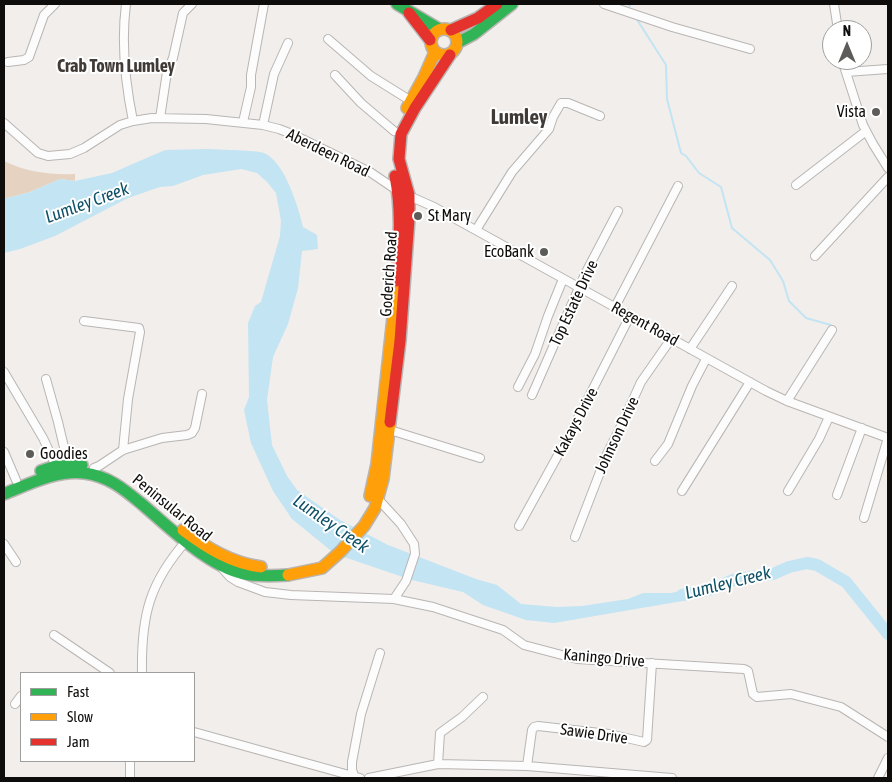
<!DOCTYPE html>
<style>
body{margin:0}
#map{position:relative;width:892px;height:782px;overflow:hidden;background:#f2eeeb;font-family:"Asap Condensed",sans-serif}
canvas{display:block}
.frame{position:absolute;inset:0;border:5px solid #0f0d0b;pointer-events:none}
.legend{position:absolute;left:20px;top:672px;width:175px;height:90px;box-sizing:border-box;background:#fff;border:1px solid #9f9e9d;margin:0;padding:6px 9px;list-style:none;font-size:15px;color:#0f0d0b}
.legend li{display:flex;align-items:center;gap:10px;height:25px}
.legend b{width:25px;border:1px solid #9f9e9d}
.north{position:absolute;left:822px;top:20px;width:50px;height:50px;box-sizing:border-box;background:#fff;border:1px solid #9f9e9d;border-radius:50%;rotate:0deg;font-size:14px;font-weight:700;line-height:20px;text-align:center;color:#0f0d0b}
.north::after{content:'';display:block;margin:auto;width:18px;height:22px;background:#5e5c59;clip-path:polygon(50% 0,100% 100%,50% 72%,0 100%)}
</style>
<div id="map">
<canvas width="892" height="782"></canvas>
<div class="frame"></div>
<ul class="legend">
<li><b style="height:6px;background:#30b455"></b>Fast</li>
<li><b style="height:6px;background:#ff9f0a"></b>Slow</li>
<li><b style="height:6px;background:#e5322d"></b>Jam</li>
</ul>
<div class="north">N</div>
</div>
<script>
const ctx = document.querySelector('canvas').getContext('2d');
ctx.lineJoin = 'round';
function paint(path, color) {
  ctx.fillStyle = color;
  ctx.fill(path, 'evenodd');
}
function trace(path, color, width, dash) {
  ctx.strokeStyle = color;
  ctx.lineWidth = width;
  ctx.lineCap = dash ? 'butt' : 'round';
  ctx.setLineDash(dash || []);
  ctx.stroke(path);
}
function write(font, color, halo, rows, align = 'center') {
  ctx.font = font + ' "Asap Condensed",sans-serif';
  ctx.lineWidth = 4;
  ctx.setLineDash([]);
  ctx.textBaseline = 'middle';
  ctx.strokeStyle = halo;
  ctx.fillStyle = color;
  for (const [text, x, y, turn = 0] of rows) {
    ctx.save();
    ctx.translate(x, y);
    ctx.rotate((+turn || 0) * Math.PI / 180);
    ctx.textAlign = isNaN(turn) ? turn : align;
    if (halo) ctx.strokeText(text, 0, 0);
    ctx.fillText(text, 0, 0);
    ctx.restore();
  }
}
const green = new Path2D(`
 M4,161c22,11 47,14 71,13v7l-15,-2 -30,13 -26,7z`);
const water = new Path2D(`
 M210,149c11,1 45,1 54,4 21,9 34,54 39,74l14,8 1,14 -16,2 -4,37 -10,36 -15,33 -6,43 5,45 15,31 10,14 43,30 48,25 88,34 21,6 24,19 36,3 25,-1 46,-7 15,-6h28l27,-6 2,11 -146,25 -28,-3 -43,-15 -20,-13 -51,-12 -77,-26 -43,-35 -19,-28 -22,-48 -7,-33 5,-13 -1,-74 7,-17 6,-4 19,-66 1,-15 -5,-28 -9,-11 -10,-9 -16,-4 -38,6 -30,11 -13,1 -32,11 -73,38 -35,13 -16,4v-54l26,-7 30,-13 15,2 37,-8 53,-23z`);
const stream = new Path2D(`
 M628,4l2,2
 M636,18l30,47 1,34 14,54 5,3 13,17 22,14 11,41 38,32 13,21 6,20 17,17 25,7`);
const river = new Path2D(`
 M682,595l30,-6 21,-9 40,-6 16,-7 18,-4 10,2 29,17 42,52`);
const street = new Path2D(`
 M126,4c-5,39 -1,78 7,117
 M604,4l68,23 78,22
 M834,4l4,26
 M328,39l43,37 40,25
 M842,60l21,65 10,19 15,24
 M8,62l16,-2 5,-3 15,-42 11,-11
 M846,72l42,-3
 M335,75l26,28 33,28
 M160,118l7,-46 6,-14 10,-45 9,-9
 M243,122l8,-35v-12l13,-71
 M4,123l34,30 10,3 22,-2 14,-6 36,-23 13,-4 19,-3 54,1 57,6 16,4 13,5 78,38 28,19 36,16 332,184 21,10 101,37
 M263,125l11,-51 14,-31
 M796,185l70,-54
 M476,230l36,-58 37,-43 4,-12 8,-14h7l32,13
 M815,256l73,-79
 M615,307l63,-121
 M84,321l55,7 1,4 -12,67 -5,51
 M690,349l42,-63
 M4,372l39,66 13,28 -2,2
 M46,379l12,43 10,42
 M518,387l17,-33 13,-38 15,-37
 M532,395l53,-121 33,-63
 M787,401l45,-71
 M390,430l90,28
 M4,452l12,28
 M655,461l13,-17 24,-58 14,-27
 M94,468l5,-2 24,-16 39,-12 25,-3 5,-2 3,-5 7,-34
 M682,491l68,-109
 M788,491l31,-52 10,-22
 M837,495l25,-67
 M378,499l23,25 13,20 1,10 -9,27 -12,18
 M864,518l24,-80
 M519,526l55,-100 56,-110
 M575,537l32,-83 15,-30 19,-42 30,-43
 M4,544l12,18
 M222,568l8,9 8,5 27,10 26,3 103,4 39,8 70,23 21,15 53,14 167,10 4,2 5,23 4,3 34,-3 50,13 47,30
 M54,635l56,38
 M142,673c-1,-57 7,-90 45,-133
 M15,704l6,-8
 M194,732l166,46
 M130,761v17
 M438,764l2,-31 22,-16 21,-20
 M527,766l5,-36 2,-3 4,-1 71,8 35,8 3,-2 5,-77
 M355,778l-3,-8v-8l9,-48 19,-61
 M369,778l69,-14 89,2 145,12
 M878,778l10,-20`);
const fast = new Path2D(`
 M397,4l42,25
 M457,43l17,-9 38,-30
 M41,471l15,-5 26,-1
 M4,494c25,-10 52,-24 80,-21 25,3 41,17 59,32 28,24 70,66 107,70 12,1 26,1 38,0`);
const slow = new Path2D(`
 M431 42a13 13 0 1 1 26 0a13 13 0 1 1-26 0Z
 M407,108l17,-31 11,-25
 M370,496l7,-32 20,-183
 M183,530c24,18 48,33 78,37
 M288,575l34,-7 18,-16 24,-26 11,-18 8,-29 7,-57`);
const jam = new Path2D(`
 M409,13l21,27
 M451,30l27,-12 19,-14
 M395,176c7,35 4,70 2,105
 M390,422l10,-81 9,-122v-24l-10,-36 2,-25 14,-26 35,-53`);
const markers = [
 [876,112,5,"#5e5c59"],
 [418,216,5,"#5e5c59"],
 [544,252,5,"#5e5c59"],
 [30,454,5,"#5e5c59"]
];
const poiNames = [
 ["Vista",866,112],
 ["St Mary",428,216,"left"],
 ["EcoBank",534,252],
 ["Goodies",40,454,"left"]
];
const streetNames = [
 ["Aberdeen Road",328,153,26],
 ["Goderich Road",389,274,-86],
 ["Top Estate Drive",574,303,-65],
 ["Regent Road",645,324,29],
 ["Kakays Drive",576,422,-62],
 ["Johnson Drive",617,435,-65],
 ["Peninsular Road",172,508,39],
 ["Kaningo Drive",604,658,5],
 ["Sawie Drive",594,734,8]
];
const neighbourhoodNames = [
 ["Crab Town Lumley",116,66]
];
const waterNames = [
 ["Lumley Creek",87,203,-20],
 ["Lumley Creek",331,524,35],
 ["Lumley Creek",728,583,-14]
];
const districtNames = [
 ["Lumley",519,117]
];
paint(green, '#e6d2c1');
paint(water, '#c2e4f3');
trace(stream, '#c2e4f3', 2);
trace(river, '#c2e4f3', 12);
trace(street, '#b8b5b3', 10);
trace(fast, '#b8b5b3', 14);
trace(slow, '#b8b5b3', 14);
trace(jam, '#b8b5b3', 14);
trace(street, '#fdfcfc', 8);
trace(fast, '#30b455', 11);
trace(slow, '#ff9f0a', 11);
trace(jam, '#e5322d', 11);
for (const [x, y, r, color] of markers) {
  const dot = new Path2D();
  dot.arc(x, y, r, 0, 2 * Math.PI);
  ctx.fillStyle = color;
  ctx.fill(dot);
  trace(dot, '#fff', 2);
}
write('16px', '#0f0d0b', '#fff', poiNames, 'right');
write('16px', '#0f0d0b', '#fff', streetNames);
write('bold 18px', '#413b37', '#fff', neighbourhoodNames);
write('italic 18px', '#0f5167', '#fff', waterNames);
write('bold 21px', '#413b37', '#fff', districtNames);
</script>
